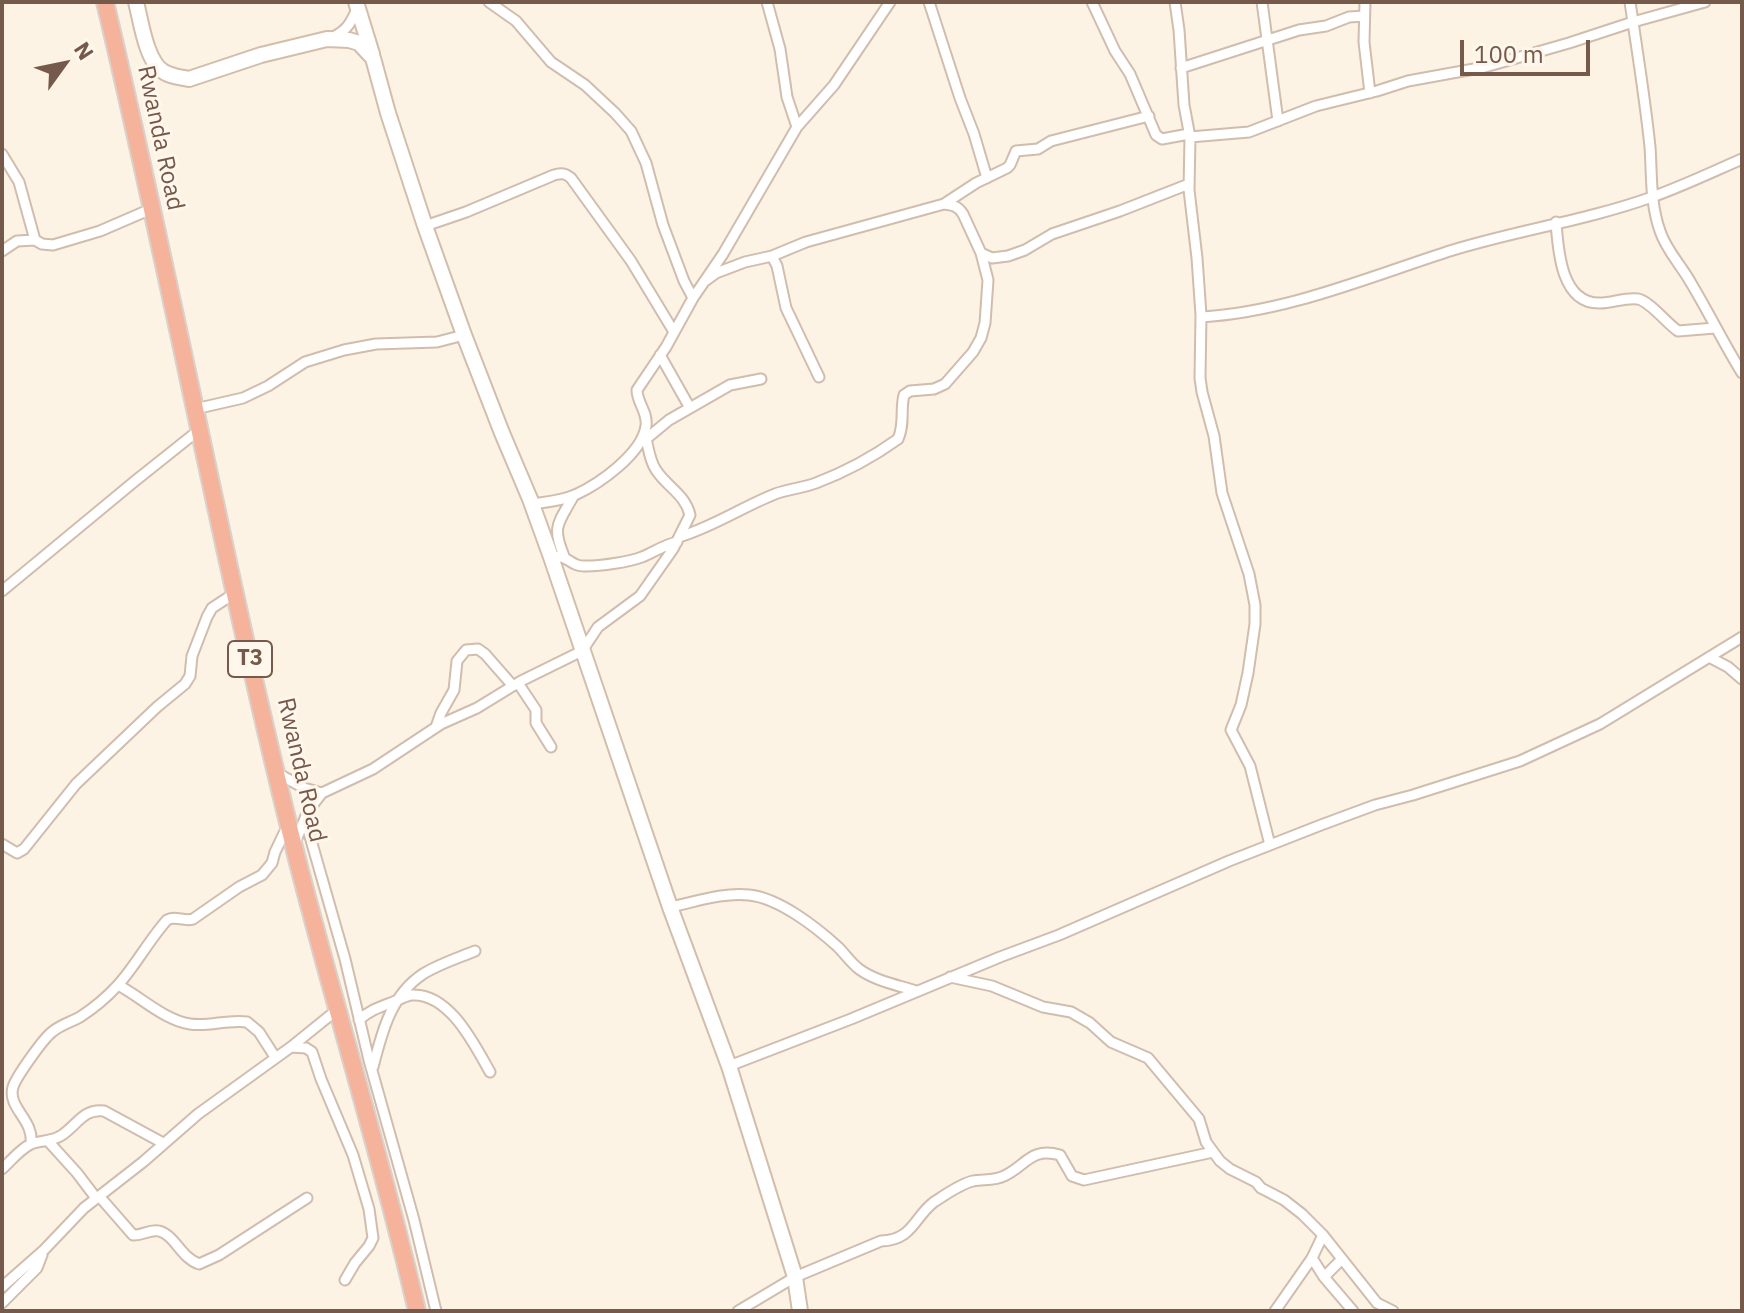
<!DOCTYPE html>
<style>
body{margin:0}
#map{position:relative;width:1744px;height:1313px;overflow:hidden;background:#fcf3e5;font-family:"IBM Plex Sans",sans-serif}
canvas{display:block}
.frame{position:absolute;inset:0;border:4px solid #75594a;pointer-events:none}
.north{position:absolute;left:24px;top:24px;width:80px;height:80px;-webkit-text-stroke:6px #fff7eb;paint-order:stroke;rotate:57deg;font-size:22px;font-weight:700;line-height:32px;text-align:center;color:#75594a}
.north::after{content:'';display:block;margin:auto;width:28px;height:36px;background:#75594a;clip-path:polygon(50% 0,100% 100%,50% 72%,0 100%)}
.scale{position:absolute;left:1460px;top:40px;width:130px;height:36px;box-sizing:border-box;border:4px solid #75594a;border-top:0;padding-left:10px;font-size:24px;line-height:28px;white-space:nowrap;color:#75594a;-webkit-text-stroke:6px #fff7eb;paint-order:stroke}
</style>
<div id="map">
<canvas width="1744" height="1313"></canvas>
<div class="frame"></div>
<div class="north">N</div>
<div class="scale">100 m</div>
</div>
<script>
const ctx = document.querySelector('canvas').getContext('2d');
ctx.lineJoin = 'round';
function trace(path, color, width, dash) {
  ctx.strokeStyle = color;
  ctx.lineWidth = width;
  ctx.lineCap = dash ? 'butt' : 'round';
  ctx.setLineDash(dash || []);
  ctx.stroke(path);
}
function write(font, color, halo, rows, align = 'center') {
  ctx.font = font + ' "IBM Plex Sans",sans-serif';
  ctx.lineWidth = 6;
  ctx.setLineDash([]);
  ctx.textBaseline = 'middle';
  ctx.strokeStyle = halo;
  ctx.fillStyle = color;
  for (const [text, x, y, turn = 0] of rows) {
    ctx.save();
    ctx.translate(x, y);
    ctx.rotate((+turn || 0) * Math.PI / 180);
    ctx.textAlign = isNaN(turn) ? turn : align;
    if (halo) ctx.strokeText(text, 0, 0);
    ctx.fillText(text, 0, 0);
    ctx.restore();
  }
}
const street = new Path2D(`
 M489,2l27,19 35,41 34,23 30,28 16,18 15,32 17,62 21,56 9,17
 M767,2l13,47 7,48 10,30
 M929,2l31,96 14,36 13,44
 M1092,2l23,49 15,23 26,61 6,4 27,-5
 M1175,2l4,28 5,75 6,32 -1,53 8,68 4,57 -1,63 2,14 12,44 8,57 27,81 6,31v19l-7,49 -7,32 -10,25 19,36 20,79
 M1262,2l16,119
 M1365,2l-1,40 6,51
 M1630,2c7,48 15,96 20,145 2,28 0,56 10,84 6,19 21,34 31,52 18,30 33,61 51,90
 M333,37c15,-7 18,-15 25,-30
 M1181,68l118,-38 27,-4 23,-9 15,-1
 M1190,137l59,-5 67,-26 61,-15 31,-10 77,-14 84,-24 64,-21 72,-20
 M2,154l17,28 16,58 7,4 11,1 47,-14 51,-22
 M944,204l32,-21 31,-15 3,-3 6,-14 22,-2 13,-8 98,-25
 M1556,222c2,28 5,82 44,81 12,0 26,-6 38,-4 13,3 28,24 40,32l37,-3
 M425,226l41,-14 88,-37c8,-2 11,-2 17,3l60,83 43,71
 M2,251l15,-10 18,-1
 M981,253l11,5 16,-2 17,-6 27,-16 68,-23 69,-27
 M772,256l5,10 9,42 33,69
 M1201,317c87,-5 170,-41 252,-67 65,-20 135,-30 199,-53 31,-11 60,-25 90,-38
 M660,355l30,53
 M195,409l48,-11 25,-12 37,-24 39,-12 32,-6 61,-2 27,-7
 M646,439l23,-19 61,-35 31,-6
 M532,504c14,-2 29,-3 43,-9 24,-11 67,-41 71,-69 2,-14 -9,-23 -9,-36l29,-43 27,-49 30,-44 74,-127 37,-42 56,-83
 M679,537c34,-10 63,-30 96,-43 13,-5 28,-6 41,-11 29,-11 57,-26 82,-44 7,-15 2,-29 6,-44l6,-4 24,-2 11,-5 28,-32 8,-14 4,-15 3,-43 -7,-27 -18,-39c-5,-8 -10,-9 -19,-10l-138,38 -34,14 -27,6 -29,11 -11,8
 M564,556c-13,-31 -5,-33 10,-61
 M551,557c19,-3 18,10 35,9 15,0 43,-4 56,-9 12,-5 22,-12 35,-15
 M2,591l133,-110 64,-51
 M1709,657l19,10 14,12
 M518,683l18,27v13l15,24
 M436,727l5,-14 13,-23 3,-29 9,-11 12,-1 7,5 28,32
 M277,773l27,15 18,5 51,-24 68,-45 36,-16 44,-27 61,-30 16,-24 42,-31 33,-47 17,-34c-5,-21 -23,-28 -34,-45 -7,-10 -8,-25 -11,-36
 M305,819l40,140 24,101 45,160 22,91
 M295,843l13,-32 14,-18
 M2,844l15,9 7,-4 52,-65 81,-77 28,-23 5,-8 2,-20 15,-39 5,-9 23,-15
 M670,907c25,-5 53,-15 79,-12 30,3 67,32 89,52 7,7 13,16 21,22 16,12 39,16 57,22
 M950,977l42,9 51,21 28,5 19,11 21,19 37,16 51,61 7,23 14,19 10,8 26,13 5,6 23,12 18,14 21,21 54,68 16,8
 M118,985c23,12 46,35 72,39 19,3 38,-5 57,-2l12,10 16,25
 M359,1020c11,-10 21,-13 34,-18 5,-2 12,-6 18,-7 38,-3 63,49 79,77
 M291,1047l15,1 6,4 9,27 32,76 16,54 4,29 -4,8 -14,17 -10,17
 M729,1066l122,-47 149,-62 59,-22 170,-74 92,-36 54,-20 38,-10 107,-34 80,-37 142,-87
 M373,1067c9,-35 18,-72 50,-93 16,-10 35,-16 52,-23
 M48,1141l29,32 19,25
 M31,1144c3,-25 -24,-36 -18,-57 3,-10 30,-48 39,-55 8,-7 19,-10 28,-15 14,-9 27,-20 38,-32 18,-20 31,-45 49,-65 8,-5 17,2 26,-1l46,-32 23,-12 10,-12 3,-11 12,-25
 M2,1169c9,-8 18,-20 29,-25 10,-4 21,-2 31,-9 15,-10 22,-27 42,-24l59,32
 M99,1196l34,39c9,1 16,-6 26,-4 16,4 21,26 40,33l20,-9 88,-57
 M1312,1258l11,-23
 M1324,1277l29,34
 M2,1287l41,-36 41,-43 59,-46 55,-48 93,-67 47,-38
 M2,1303l35,-35 5,-13
 M738,1311l57,-34 86,-36c32,-1 33,-24 53,-39 11,-7 26,-18 39,-21 10,-2 21,0 31,-5 22,-10 26,-29 56,-21l12,21 12,4 129,-28
 M1275,1311l37,-53 12,19 18,-18`);
const secondary = new Path2D(`
 M136,2c5,19 10,60 28,70 8,5 17,5 25,7l72,-24 66,-16 22,1 10,3 14,15 15,55 37,113 39,109 38,98 28,66 21,58 119,350 59,159 66,211 5,34
 M356,2l16,52`);
const highway = new Path2D(`
 M105,2c67,281 119,565 189,845 39,155 87,308 123,464`);
const shields = [
 [250,659,44]
];
const shieldNames = [
 ["T3",250,659]
];
const streetNames = [
 ["Rwanda Road",160,138,78],
 ["Rwanda Road",301,770,77]
];
trace(street, '#d0bdae', 13);
trace(secondary, '#d3bdab', 18);
trace(highway, '#d8d1cc', 20);
trace(street, '#fff', 9);
trace(secondary, '#fff', 14);
trace(highway, '#f6b39c', 16);
for (const [x, y, w] of shields) {
  const box = new Path2D();
  box.roundRect(x - w / 2, y - 18, w, 36, 6);
  ctx.fillStyle = '#fff7eb';
  ctx.fill(box);
  trace(box, '#75594a', 2);
}
write('bold 22px', '#75594a', null, shieldNames);
write('24px', '#75594a', '#fff7eb', streetNames);
</script>
